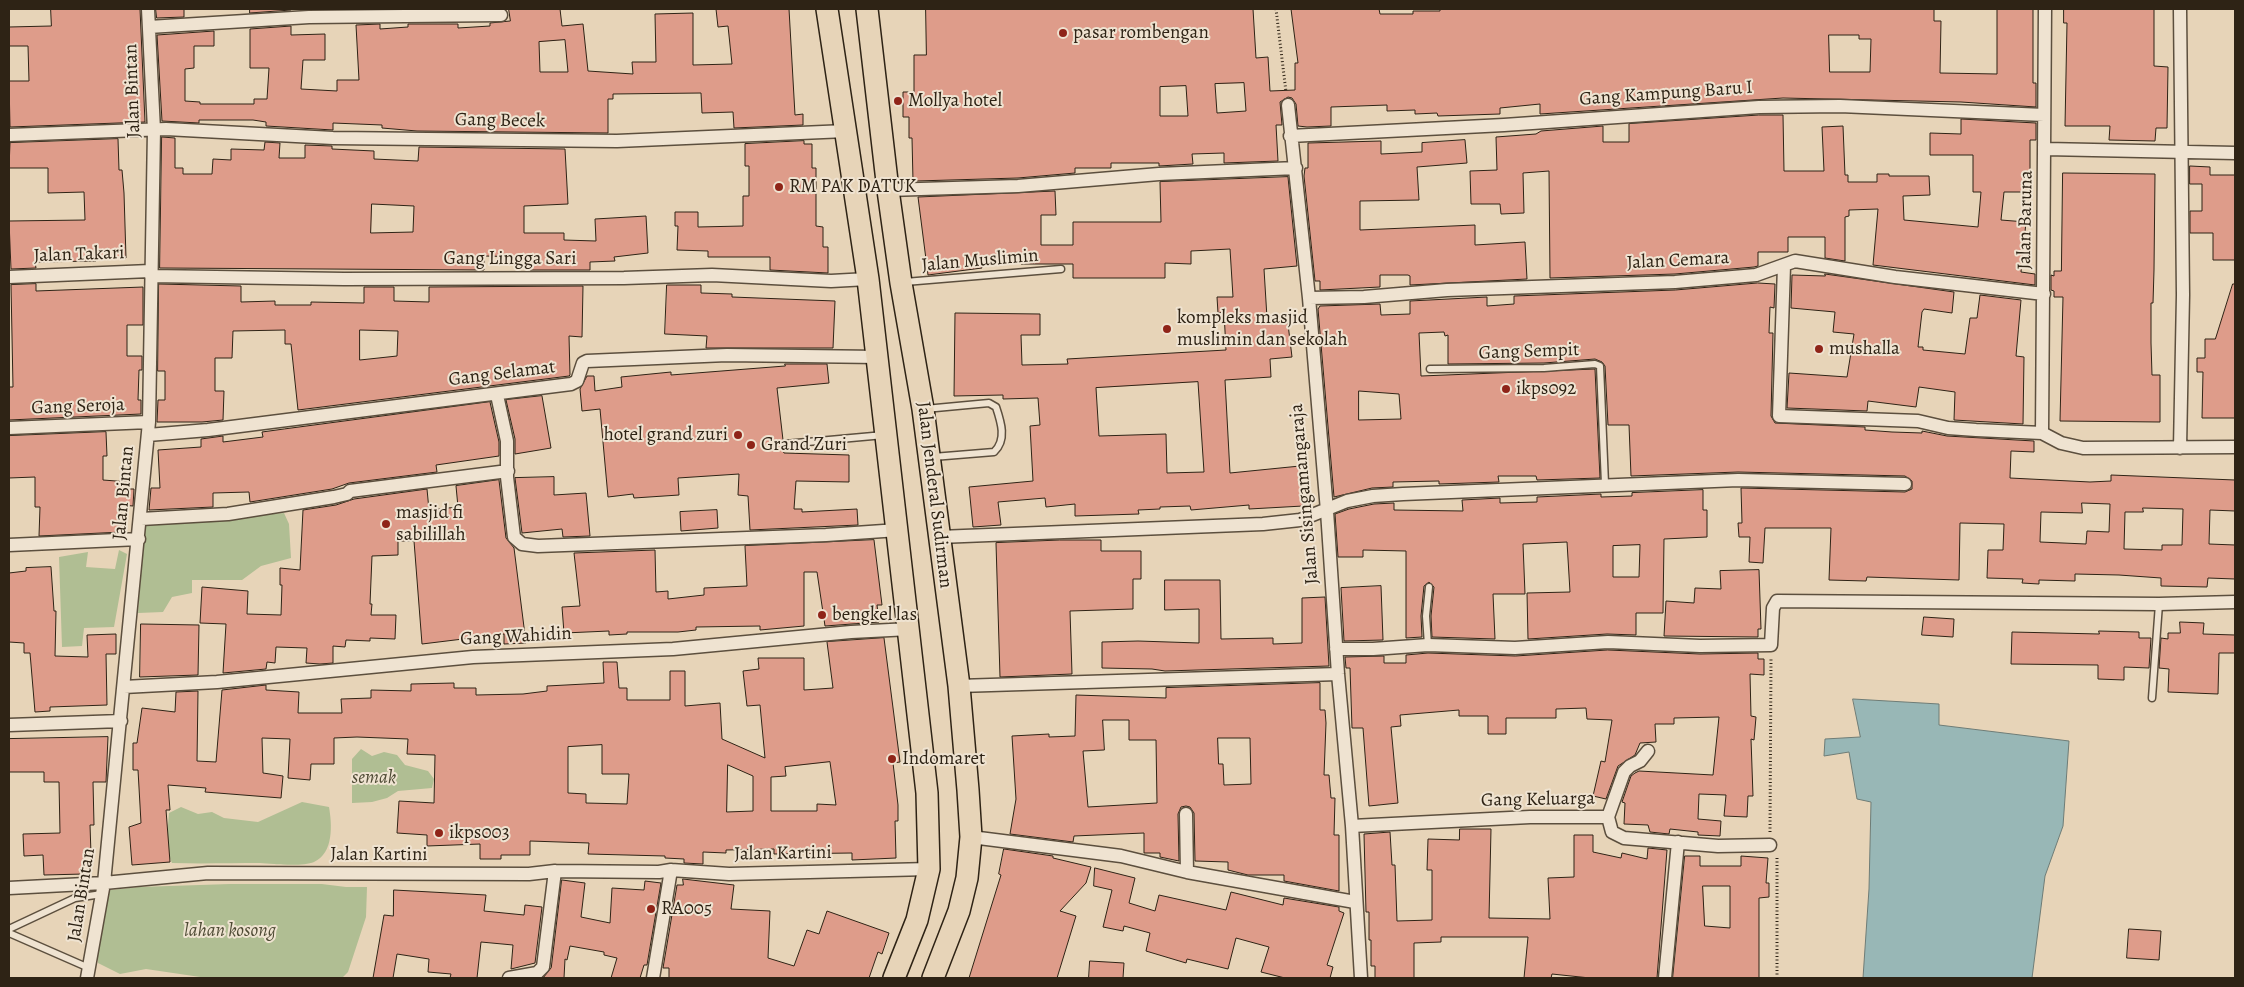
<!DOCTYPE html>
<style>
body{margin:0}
#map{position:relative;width:2244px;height:987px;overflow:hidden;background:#e7d4b8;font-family:Alegreya,serif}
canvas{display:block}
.frame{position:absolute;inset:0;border:10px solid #2e2315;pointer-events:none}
</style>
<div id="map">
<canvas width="2244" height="987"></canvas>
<div class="frame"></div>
</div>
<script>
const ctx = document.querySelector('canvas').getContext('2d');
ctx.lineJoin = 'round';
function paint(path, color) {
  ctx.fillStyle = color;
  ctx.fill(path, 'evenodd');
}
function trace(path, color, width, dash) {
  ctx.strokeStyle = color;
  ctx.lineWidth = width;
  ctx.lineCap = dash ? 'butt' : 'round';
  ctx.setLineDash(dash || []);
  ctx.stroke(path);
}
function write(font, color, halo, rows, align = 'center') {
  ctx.font = font + ' Alegreya,serif';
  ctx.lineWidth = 4;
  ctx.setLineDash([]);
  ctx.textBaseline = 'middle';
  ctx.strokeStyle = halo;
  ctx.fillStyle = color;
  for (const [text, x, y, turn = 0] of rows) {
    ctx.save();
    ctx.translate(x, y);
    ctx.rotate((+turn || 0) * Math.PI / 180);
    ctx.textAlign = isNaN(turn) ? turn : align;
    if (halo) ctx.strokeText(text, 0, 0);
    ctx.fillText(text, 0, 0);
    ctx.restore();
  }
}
const green = new Path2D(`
 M284,513l5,11 2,34 -30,8 -19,14h-50v13l-20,4 -9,15 -25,1 6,-89z
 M119,550l8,4 -13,73 -30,1 -2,18 -20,1 -3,-90 29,-5 -2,15 29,2z
 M361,749l11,7 12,-4 13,3 8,10 23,6 6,8 -2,9 -34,3 -11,7 -15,4 -20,1v-44z
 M302,802l27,5c3,17 5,46 -15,55 -12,5 -41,2 -54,1 -29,0 -59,1 -88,0l-6,-14 3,-36 12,-6 17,7 14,-2 12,6 34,4z
 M230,884h92l24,3h21l-1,30 -18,55 -6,6h-135l-61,-9 -26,5 -22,-11 -2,-18 6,-54 37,-4z`);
const water = new Path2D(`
 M1853,699l86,5v21l130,16 -6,85 -18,50 -13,102h-169l6,-89 2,-87 -14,-3 -8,-47 -25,4 1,-17 35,-2z`);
const building = new Path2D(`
 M51,9h89l5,113 -135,5 -1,-46h20l-1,-35h-19v-19l42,-1z
 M156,9h28v8l-27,1z
 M250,9h41v1l-41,3z
 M509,9h51l2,17 21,-2 5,47 45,3 -1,-12h24l-1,-48 38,-1v52l39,-1 -4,-38 -10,1 -2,-18h73l6,106 8,-1v11l-69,3 -1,-16 -31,1 -1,-20 -88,1v5h-5v34l-191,-2 -35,-3v-3l-49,-2v7l-67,-4v-4l-13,-2h-54v3l-37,-2 -5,-86 57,-4v15h-20v22l-9,1v32l15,1v2h54v-5h13l2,-31h-19v-39l41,-3v9l34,-1v26h-22l-2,29 36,2v-11h22l-3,-55 24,-1v5l28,-2v-3h50v4l32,-2v-3l20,-2zM565,40l3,32h-28l-1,-30z
 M926,9h327l3,49 12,-1 2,34 25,-1v-27h3l-7,-54h88l1,5h33v-3h27v-2h494v12h7l-1,52 57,1v-65h36v74h3v24l-75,-5 -178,-4 -243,16v-10l-40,4v6l-62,2 -1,-3 -22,1v-4l-28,1v-6l-56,2v19l-24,1 -9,-1 -2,-22 -4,-6 -4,-1 -8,5 2,23h-6l2,36 -54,2v-10l-32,1 1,10 -34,2v-3h-48v5h-36v5l-57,5 -102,3h-3l-1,-43h-3v-21h-6v-25h11v-37h12zM1829,35h30v4h12l-1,33h-40zM1244,83l2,28 -29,2 -2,-29zM1186,86l2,30h-28v-29z
 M2064,9h90v57l14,1 -1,61h-11l-1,13 -46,-1 1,-14h-45l2,-103h-3z
 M1759,115h24l1,56h40l-2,-44 21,-1 2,49h3v7h29v-8h12v2h40l1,19 -27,1 1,24 74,7 3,-35h-8v-37h-43v-22l31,1v-15l75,4v17h-6v52h-26l-3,28 25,2 -5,50 14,2v11l-162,-20 5,-56 -29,1v6l-4,1v44l-20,-3v-21h-37v15h-30v14l-4,1 -79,7 -125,4 -1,-107 -26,2 1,40 -23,1 -1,-10h-29l-1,-33 27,-1 -1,-33 40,-3 5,-3 62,-5v16h26v-18z
 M162,137l13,1v30h8v6h29l1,-15 18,1v-11l33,1 1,-8 15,1 -1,15h26v-13l27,1v3l42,2v8l44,2 1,-14 146,2 3,55 -44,2v27h40v7l32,1 -1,-22 51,-3 2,37 -34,4 1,4 -25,1v8h-60v-13l-46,-1v14l-324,-2zM372,204l42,2 -1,26 -42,1z
 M118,139l1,31h3l2,23 2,65h-30v3l-61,1 1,6 -25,1 -2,-48 76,-1 -1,-28 -36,1v-25h-39l1,-25z
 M1465,140l2,23 -50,4 2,33 -59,1v29l115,-5v20l50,-3 2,37 -117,6v-9l-2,-1h-28v12l-60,3v-9h-5l-11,-105 1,-8h3v-25l73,-2v13l41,-2v-9z
 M804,141v3h8v24h4v58l7,1v20h5v26l-58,-3v-13h-62v-6l-31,-1 1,-24h-3v-14h23v15l45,-1v-30h6v-30h-4v-22z
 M2190,166l20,1v8h25v85h-22v-27h-23v-22h12v-27h-12z
 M2063,173l92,1 -1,96 -1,33h-2v40l1,32h8v47l-100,-1 3,-124h-9v-6l-3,-1v-15l3,1v-5h7z
 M1288,177l9,89 -33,3 3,49 20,-2 5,41 -22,2 1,18 -46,3 5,93 70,-7 3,40 -54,3v-4l-58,5 -1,-4 -30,1v2l-22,1 1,4 -64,2v-12l-29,3 -1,-9 -47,4 3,23 -28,2 -4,-40 64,-6 -3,-55 10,-1 -2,-27 -35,1v-4l-49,1 1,-83 85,1v21h-19l1,30 46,-1 -1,-5 159,-9 -2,-38 -6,1 -1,-16h16l-3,-48 -39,2v13l-26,-1v15h-92v-14h-52v-7l-40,2 1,9 -54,7 -10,-78 137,-6 1,24h-15v30h32v-23h88l-1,-40zM1198,382l6,90 -37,1 -1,-39 -67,2 -3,-48z
 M1825,274l129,18 -2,21 -28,-4 -2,3 -4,35h5v3l42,4 5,-36h7l3,-23 41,5 -5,56 8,1 -1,67 -69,-4 1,-28 -36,-5 -3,20 -48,-6 -1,10 -80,-3 2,-35 58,4 7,-43 -21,-2 2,-20 -44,-4 1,-33 33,1z
 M1758,283l17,1 -1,24 -4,-1 -1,26h4l-2,83 4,7 90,4v3l27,2 30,1v-2l25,5 87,5v11l-23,-1 -1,27 80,4 21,-1v-6l124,5v31l-25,-1 -1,34 26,1v34l-27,-1 -1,9 -46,-1v-8l-42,-3 -44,-1v7l-36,-1v4l-17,-1 1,-4 -36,-1 1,-28h15l1,-26 -44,-1 -1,57 -92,-3 -1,4 -37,-1 2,-52h-66l-2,35 -14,-1 1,-25h-11l-1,-14h4l-1,-35 164,4 7,-3v-8l-7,-5 -167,-4 -107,4 -2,-51h-21l-3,-59 -3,-4 -7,-3 -51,4 -96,1v-29l-3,1 -1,-4 -25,1 2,43 174,-7 5,109 -63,2 -1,-4h-38l1,6 -60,2v-3l-46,1v5l-21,1 -38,9 -16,-188 2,-3 60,-2 1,11 29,-1v-13l77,-4v9l27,-2v-8l161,-6zM1359,391l40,3 2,25 -42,1zM2082,503l28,1 -1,28 -22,-1 -1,13 -46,-2 1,-30 41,1zM2143,508l40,1 -1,36h-20v5l-38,-1 1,-37h18z
 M36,284v7l107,-4v38h-16v31h15v14h-3l-1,30h3v14l-132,6v-33h4l-2,-102z
 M159,284l82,2v16l34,-1v4h36v-3l53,1v-16h30v14l35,1v-15l154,-1 -1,51 -13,-1 1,39 -1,1 -271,34 -7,-66h-6v-14l-52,1 -1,27h-17v33h9l-1,29 -21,2h-45l1,-22h7v-29h-7zM360,330l38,1 -1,25 -37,4z
 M2233,284h2v134h-33l1,-46h-6v-14h8v-19h10z
 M667,285h34v8l31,1v3l103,4 -2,47h-127l1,-12 -42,-2z
 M785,364h42l2,19 -52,5 6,52 -3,5 4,8 65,2v27l-53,-1 -2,28h8v3l55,-3 1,16 -108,5 -2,-34 -10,-1 1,-21 -61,4 1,17 -45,3 -1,-4 -25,3 -8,-88 -18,2 -2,-22 7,-13h7l1,15 27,-4 -1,-10 50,-5v3l114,-9z
 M542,396l9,52 -36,6v-15l-9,-39z
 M490,402l9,40v14l-63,9 1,7 -88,11 -17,6 -82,13 -1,-10 -36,1v14l-64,3 2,-22h9l-2,-38 43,-3v-8l22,-3v6l40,-5 -1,-5 22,-3z
 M106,432l1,24h-4v24l26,2v7h5l-1,17 -12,-1 1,27 -83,4 1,-29h-5v-30l-26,1v-42z
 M554,477v18l32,-2 4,43 -27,1 -1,-8 -40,4 -7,-55z
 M499,480l7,58 8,10 12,95 -22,1v-10l-82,10 -8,-103h-16v14l-26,1 -2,48h2l-1,11h25l-1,24 -25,-1v3l-24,-1 -1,7 -12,-1v17l-13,1 -14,-1 1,-15 -31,-1 -1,16 -8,-1 -1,7 -43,4 3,-49 -26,-1 2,-36 46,4 -1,23 34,1 1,-30h-2v-17l20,2 3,-60 33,-5 18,-6 73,-10 2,21 29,-3 -2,-21z
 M1703,490v20h4v27l-43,2 -1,74h-27v22l-29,-1 -79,5 -1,-46 43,-1 -3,-50 -44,2 2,50h-32l2,45 -63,-2 -1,-21 3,-29 -5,-5 -5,4 -3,30 1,21 -16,1v-87l-43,-1v7h-25l-3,-43 14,-5 25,-5 20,-1v7l69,1 -1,-11 38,-2v5l37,-1v-5l64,-3v3l31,-1v-3zM1640,545l-1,32h-26v-31z
 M717,510l1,18 -37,3 -1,-19z
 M874,540l8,65h-5l2,17 -54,4 -8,-54h-13v54l-44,4v-4l-64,1v3l-18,2h-51v2l-18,1v-4l-45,2 -2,-26 18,-1 -6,-53 81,-3 1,42 12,-1v8l36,-4v-7l43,-2 -2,-40z
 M1060,540h41v11h40v28h-8v30l-63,2 2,63 -72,3 -4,-134z
 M51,567l3,44h2l-1,45 33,1 -1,-22 29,-1v20h-10l1,51 -57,2v4l-15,1 -5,-59h-6v-10l-15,-1v-69l17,-2v-3z
 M1759,570l2,59h-3v8l-94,-1 2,-35 28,2 1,-15 26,1 -1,-18z
 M1165,580h55l1,59 52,-1v6l29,-1v-45l23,-1 4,69 -164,5 -13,-2 -50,-1v-26l36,-1 61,2v-34l-34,1z
 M1381,586l2,54 -39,1 -3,-53z
 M1924,617l30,2 -1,18 -31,-2z
 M2180,622l24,1 -1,11 32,1v18h-16l-1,41 -50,-2 1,-23 -10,-1 2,-30 7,1v-6h12z
 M141,624l58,1 -1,50 -58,2z
 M2099,631l40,1v6h12l-2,30 -25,-1v13l-26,-1v-14l-87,-1 1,-32 87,2z
 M884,638l16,124 -7,1 5,42v16h-3l1,37 -44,2v-7l-78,1v-5l-48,1v3l-23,-1v12l-19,-1v-4l-19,-1v-2l-77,-2 1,-11 -59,-2v14h-29v4h-21v-15l-53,2v-11l-30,-2 2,-32 35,2 1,-48 -28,-1 1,-15 -51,-2 -23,1v26h-23l-1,16 -22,-2 2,-39 -28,-1 1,35 20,3 -2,22 -76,-6 1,-4 -38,-3 2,25h-4l4,52 -38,3 -3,-38 12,-4 -3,-53h-5v-27h4l5,-35 33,4 1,-20 22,-1 -1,70 19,1 6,-72 44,-5v5l33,2 -1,21h44l-1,-14 30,-1v-8l40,1v-7l43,-1v5h22v7l47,-1 24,-3v-5l57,-3 -1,-21h14l2,26h8v12h43v-29h15v35l35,-3 2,36 43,19 -5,-53 -13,1 -4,-35 16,-2 -1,-11h46v32l29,-2 -6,-46zM602,745v29h27l-2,30 -41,-1v-9l-18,-1v-46zM830,762l6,43 -19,-1v7h-46v-34l15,-1 -1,-9zM728,765l25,11v35l-26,1z
 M1608,650l92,4 58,-1v6h6v16l-14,-1 1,42 5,1 -2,23 -3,-1 2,57h-5l-1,21 -23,-1 2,-21 -27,-1 -1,25 23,2 -1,15 -22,-1v-3l-28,-3 -1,5 -19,-2 -2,-7 -24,-1 1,-21 -3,-1 9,-26 4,-3 4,-2 74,4 6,-58 -45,1v6h-19l1,18 -16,1 -5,12 -17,11 -12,33 -13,-3 8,-35 4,1 7,-42 -25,-1 -1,-11 -30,1v9h-50v16h-18v-18h-29v-6l-59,5 1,11 -10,1 7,76 -29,3 -6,-78h-11l-2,-60h-4l-1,-11 39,-1v7h22v-8l22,-2 87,3z
 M1320,683v27h5l1,13 -2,52h5l2,23h4l-1,37h5v56l-55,-10v-6h-36l-20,-5v-8l-33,-1 -1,-48 -4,-6 -4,-1 -5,1 -3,7 1,47 -19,-4v-4h-16v-20l-70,3 -1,6 -63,-8 6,-35 -4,-63 37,-2v3l26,-1 1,-41 90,3v-10zM1103,720h26v20h27l1,63 -69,4 -5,-56 21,-1zM1218,738h32l1,46 -27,1 -1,-21h-4z
 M108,737l-2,45h-13l1,43h-4l1,29h-7v20l-40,1 -1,-20 -19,1 -1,-22 37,-1 -1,-51h-15v-10h-35v-33z
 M1460,829h31l-2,89 61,1 -2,-41 26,-1v-42h19v17l28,6 1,-5 25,6 1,-11 19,2 -10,128h-67l-38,-4 -1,4h-27l4,-41h-87v5l-27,1v35h-39v-12h-4v-26h-2v-28h-3l-2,-78 26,-2 2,33h3l2,56 35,-1v-50h-5l1,-31 31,1z
 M1004,849l49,7v2l38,9 -5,16 -26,28 16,5 -19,62h-88l32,-103 -2,-1z
 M1685,856h15v10h41v-10l27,2 -2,25h3v14l-10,1v80h-86zM1703,886h27v42l-25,-2z
 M1095,868l40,10 -6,25 26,8 4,-16 67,15 5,-18 52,13 1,-7 55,9v4l5,2 -17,52 6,2 -3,11h-45l-24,-6 8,-25 -33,-9 -8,31 -41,-10 -1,4 -40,-12 4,-18 -26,-7 -1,5 -20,-4 9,-37 -18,-4z
 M683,879l51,6 -3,24 39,2 -2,47 26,8 13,-36 12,4 8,-23 62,22 -7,21 -4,-2 -9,26h-200v-10h-6l14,-83h6z
 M562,880l23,3 -4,34 29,6 2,-35 32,2 1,-9 16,2 -14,82h-3l-4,13h-29l6,-20 -13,-3v-3l-34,-6 -3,14 -2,-1 -1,19h-21l8,-10z
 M394,890l92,5 -2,16 40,4 1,-10 17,2 -7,56 -24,6 2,-24 -32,-3 -4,36h-27l1,-4 -23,-2 1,-13 -32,-5 -4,24h-20l11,-63 9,1z
 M2129,929l32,2 -2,29 -32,-2z
 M1090,961l34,2 -1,15h-34z`);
const path = new Path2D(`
 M1276,9l10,83
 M1770,832l1,-174
 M1777,978v-122`);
const lane = new Path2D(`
 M905,282l156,-13
 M1430,369l114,-1 51,-4 5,2 5,118
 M925,409l64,-6 7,4c5,15 11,33 -2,45l-61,5
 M785,444l99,-9
 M1428,645l-2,-29 3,-29
 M2152,698l7,-94
 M9,929l66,-31 27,-4
 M9,933l80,35`);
const street = new Path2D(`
 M2180,9l3,286 -3,153
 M149,27l160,-10 192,-2
 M1288,105l21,193 18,213 11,163 14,152 9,152
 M9,135l157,-6 167,9 284,3 229,-10
 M1290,136l214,-11 255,-18 81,-1 204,9
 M2046,149l189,4
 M888,190l130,-4 141,-12 137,-6
 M1784,266l-5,150 139,5 30,7 28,2 66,3 19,10 22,5 152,-1
 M151,276l193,3 280,-1 88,-3 119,6 37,-2
 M9,277l141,-6
 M1309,298l55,-1 83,-7 228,-8 81,-7 39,-14 100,16 149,17
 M497,395l10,46v36l7,60 8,7 16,2 288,-11 72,-5
 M9,428l140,-6
 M2042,433l3,-424
 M148,435l60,-5 363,-46 6,-3 6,-18 4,-2 140,-6 151,2
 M141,519l87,-5 106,-17 13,-3 3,-3 158,-20
 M939,537l324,-13 37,-4 47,-19 26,-5 30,-2 335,-14 167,4
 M9,545l130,-6
 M1336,649h37l55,-4 87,3 93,-6 92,4 71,-1 2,-37 4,-7 382,3 76,-2
 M959,686l379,-12
 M124,687l93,-5 256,-25 200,-8 178,-17 59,-3
 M9,725l112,-4
 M1186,814l1,58
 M1608,817l16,-45 6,-6 10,-5 8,-10
 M1352,826l178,-9h78l4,15 12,6 94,8 52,-1
 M971,837l150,19 66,16 168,30
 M9,888l95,-5 104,-10 321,1 26,-3 104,1 12,-2 58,4 200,-5
 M87,978l17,-95 45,-461 5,-292 -6,-121
 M509,978l28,-5 6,-6 12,-96
 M653,978l18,-108
 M1665,978l13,-136`);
const primary = new Path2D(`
 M827,9l41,270 59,514 2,76 -12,51 -23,58
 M867,9l21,181 13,93 22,126 36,277 9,104 3,47 -4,41 -8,33 -26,67`);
const markers = [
 [1063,33,5,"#8f2418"],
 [898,101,5,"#8f2418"],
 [779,187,5,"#8f2418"],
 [1167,329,5,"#8f2418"],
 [1819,349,5,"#8f2418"],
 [1506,389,5,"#8f2418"],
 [738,435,5,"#8f2418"],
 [751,445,5,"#8f2418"],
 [386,524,5,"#8f2418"],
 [822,615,5,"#8f2418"],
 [892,759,5,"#8f2418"],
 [439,833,5,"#8f2418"],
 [651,909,5,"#8f2418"]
];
const poiNames = [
 ["pasar rombengan",1073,33],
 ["Mollya hotel",908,101],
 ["RM PAK DATUK",789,187],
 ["kompleks masjid",1177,318],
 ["muslimin dan sekolah",1177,340],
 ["mushalla",1829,349],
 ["ikps092",1516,389],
 ["hotel grand zuri",728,435,"right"],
 ["Grand Zuri",761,445],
 ["masjid fi",396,513],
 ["sabilillah",396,535],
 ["bengkel las",832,615],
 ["Indomaret",902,759],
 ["ikps003",449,833],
 ["RA005",661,909]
];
const streetNames = [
 ["Jalan Bintan",133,91,-92],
 ["Gang Kampung Baru I",1666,94,-4],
 ["Gang Becek",500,121,1],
 ["Jalan Baruna",2026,220,-89],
 ["Jalan Takari",79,255,-2],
 ["Gang Lingga Sari",510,259],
 ["Jalan Muslimin",980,261,-5],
 ["Jalan Cemara",1678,261,-3],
 ["Gang Sempit",1529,352,-2],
 ["Gang Selamat",502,374,-7],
 ["Gang Seroja",78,407,-2],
 ["Jalan Bintan",124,493,-85],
 ["Jalan Sisingamangaraja",1305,494,-95],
 ["Jalan Jenderal Sudirman",934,495,83],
 ["Gang Wahidin",516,637,-3],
 ["Gang Keluarga",1538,800,-1],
 ["Jalan Kartini",783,854,-1],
 ["Jalan Kartini",379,855],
 ["Jalan Bintan",82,895,-81]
];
const parkNames = [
 ["semak",374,778],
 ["lahan kosong",230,931]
];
paint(green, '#b0be93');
paint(water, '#98b7b6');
trace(water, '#6e7c76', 1);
paint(building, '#de9c8a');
trace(building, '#2e2315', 1);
trace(lane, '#5c4f3e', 9);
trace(street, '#5c4f3e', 15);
trace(primary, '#2e2315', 24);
trace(path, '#2e2315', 3, [1, 2.5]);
trace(lane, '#efe3d1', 6);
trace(street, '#efe3d1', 12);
trace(primary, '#e7d4b8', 21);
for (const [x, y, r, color] of markers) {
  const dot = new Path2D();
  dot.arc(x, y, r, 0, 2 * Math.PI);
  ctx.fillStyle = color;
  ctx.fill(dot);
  trace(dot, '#efe3d1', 2);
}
write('19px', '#2e2315', '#efe3d1', poiNames, 'left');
write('19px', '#2e2315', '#efe3d1', streetNames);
write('italic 19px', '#4e4a34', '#efe3d1', parkNames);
</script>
